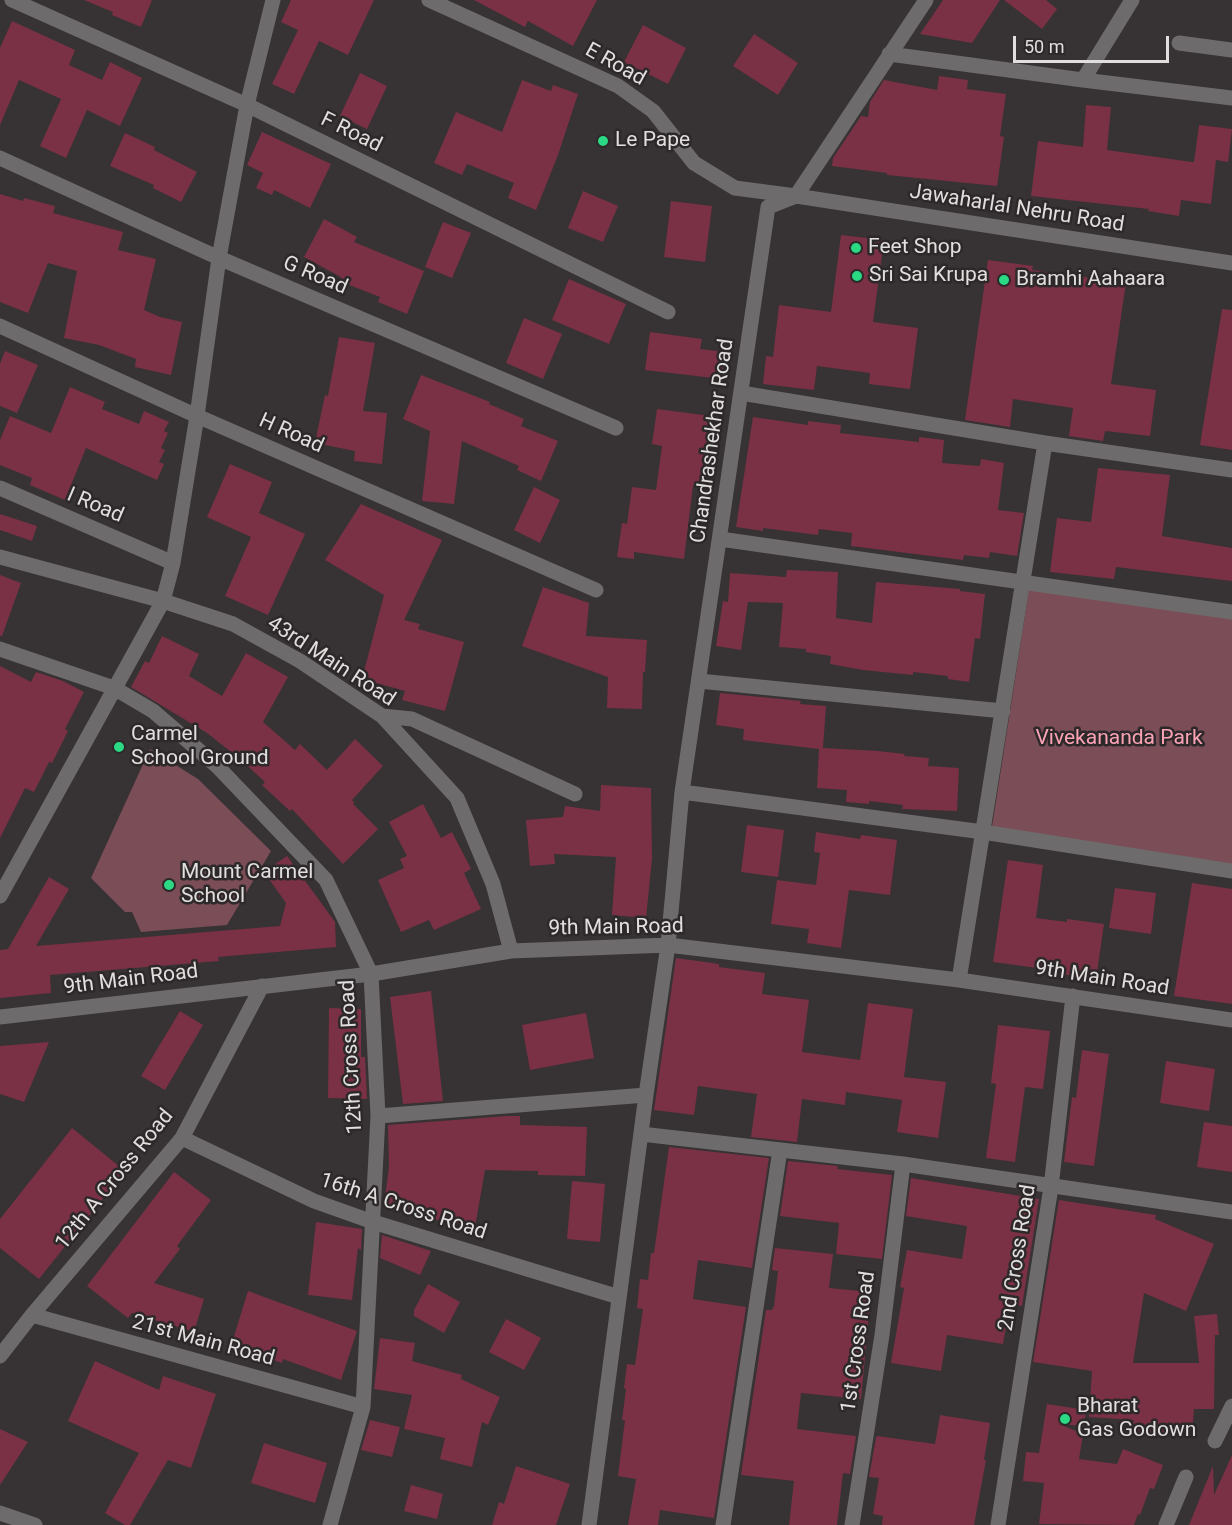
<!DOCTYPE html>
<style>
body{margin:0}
#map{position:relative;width:1232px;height:1525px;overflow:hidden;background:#373233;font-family:Roboto,sans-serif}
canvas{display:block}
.scale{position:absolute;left:1013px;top:36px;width:156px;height:27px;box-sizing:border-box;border:3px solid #e1dede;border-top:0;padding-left:8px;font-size:18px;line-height:21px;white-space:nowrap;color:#e1dede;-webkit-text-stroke:4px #2d2829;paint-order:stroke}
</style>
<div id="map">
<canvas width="1232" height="1525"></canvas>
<div class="scale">50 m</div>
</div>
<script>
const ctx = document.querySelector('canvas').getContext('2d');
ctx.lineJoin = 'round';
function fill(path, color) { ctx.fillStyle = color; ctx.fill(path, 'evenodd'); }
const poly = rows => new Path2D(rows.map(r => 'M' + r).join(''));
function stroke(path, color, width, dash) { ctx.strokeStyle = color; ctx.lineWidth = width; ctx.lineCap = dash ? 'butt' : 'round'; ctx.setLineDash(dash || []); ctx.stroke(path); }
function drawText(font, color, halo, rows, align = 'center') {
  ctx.font = font + ' Roboto,sans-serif'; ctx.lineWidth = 5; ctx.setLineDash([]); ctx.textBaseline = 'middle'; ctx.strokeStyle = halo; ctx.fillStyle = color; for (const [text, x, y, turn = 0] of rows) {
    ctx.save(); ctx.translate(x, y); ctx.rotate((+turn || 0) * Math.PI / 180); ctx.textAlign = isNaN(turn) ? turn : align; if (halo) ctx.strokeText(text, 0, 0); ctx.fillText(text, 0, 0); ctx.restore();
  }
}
const green = poly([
 [1030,583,1232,612,1232,871,991,833],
 [150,749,198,779,271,851,227,925,141,932,132,912,125,912,91,878]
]);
const building = poly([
 [84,0,152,0,141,27,112,15,113,12],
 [291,0,374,0,348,55,319,41,294,94,272,84,298,30,281,22],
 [474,0,597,0,573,46,528,21,525,27],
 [943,0,1000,0,972,43,920,34],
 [1004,0,1046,0,1057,9,1042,29],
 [12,21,75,50,69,65,102,80,110,62,142,78,120,126,87,110,66,158,40,146,61,99,19,80,0,125,0,48],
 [643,25,686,48,668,84,624,62],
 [754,34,798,63,778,95,733,66],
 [360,73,387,86,367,129,340,116],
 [939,76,968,80,967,89,1006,94,1000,136,1004,137,997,186,887,175,887,173,832,166,833,158,861,116,868,117,870,102,884,80,937,90],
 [522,80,551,91,553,85,578,94,558,155,536,210,508,198,514,183,467,164,462,175,434,163,456,112,502,132],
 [1086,105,1111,107,1107,150,1192,162,1194,162,1199,125,1232,129,1228,162,1216,160,1211,204,1181,200,1179,216,1148,211,1149,209,1031,196,1038,141,1083,147],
 [262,132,331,164,310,208,274,190,272,195,256,188,263,173,247,165],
 [125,133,155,147,154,150,197,172,181,202,153,188,154,185,110,166],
 [583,191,618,206,603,242,568,228],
 [0,194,23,201,24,198,55,206,53,213,123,232,118,250,156,259,144,310,160,317,182,322,171,375,135,367,136,359,99,345,64,338,77,271,48,263,28,313,0,302],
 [671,201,712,206,705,262,664,257],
 [324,219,357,237,354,242,424,271,407,314,378,302,380,297,339,281,341,277,304,257],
 [443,222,471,233,452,278,425,267],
 [841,235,884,240,873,322,918,328,910,389,869,384,870,373,817,366,814,390,763,384,766,356,773,357,779,305,831,312],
 [988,260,1033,266,1032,270,1126,283,1111,384,1156,390,1150,436,1105,431,1103,441,1069,436,1073,408,1013,399,1010,427,965,420],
 [569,279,626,304,609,344,552,320],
 [1222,309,1232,310,1232,450,1200,445],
 [524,318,562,334,543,379,506,363],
 [650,332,702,339,700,349,725,352,722,379,645,370],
 [339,337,375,343,363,411,387,413,382,464,354,461,355,451,315,443,325,395,328,396],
 [5,351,38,365,17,413,0,406,0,364],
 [421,375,490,402,489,404,524,419,521,426,558,441,541,481,517,470,519,466,462,441,454,504,422,501,430,431,403,419],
 [70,387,105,402,102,409,139,424,144,411,169,422,164,431,168,433,161,448,165,450,159,462,164,464,157,480,86,448,65,500,30,485,32,478,0,465,0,440,10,416,51,433],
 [657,409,711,416,704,487,693,486,684,559,634,552,634,559,617,557,622,523,627,524,632,487,656,490,662,446,652,444],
 [753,417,808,425,808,421,841,425,840,433,919,442,919,437,944,440,942,463,980,466,981,459,1004,463,998,510,1024,513,1017,556,990,552,989,558,964,555,963,560,851,546,852,533,819,529,818,535,763,528,763,531,736,527],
 [230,464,272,482,259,513,305,534,268,615,225,596,251,537,207,517],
 [1098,468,1170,475,1162,536,1232,548,1232,581,1116,567,1114,579,1050,572,1057,518,1091,522],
 [534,487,560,500,540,543,514,530],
 [361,504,442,540,404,620,420,624,418,629,464,642,445,711,402,700,405,691,362,679,384,595,325,560],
 [0,514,37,526,32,541,0,530],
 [787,570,838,572,836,618,872,623,876,582,960,589,960,591,985,594,980,639,975,638,969,682,948,679,948,676,913,672,913,675,863,670,830,664,831,656,806,652,806,649,779,647,783,603,748,602,741,650,716,646,723,601,728,602,730,573,786,577],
 [0,575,21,583,2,636,0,636],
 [543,587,589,603,586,636,647,640,645,672,643,672,642,709,607,708,608,677,522,646],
 [162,636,199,654,189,676,222,696,246,653,288,677,263,722,295,750,300,744,327,770,355,739,383,766,352,800,354,802,353,804,378,829,343,864,292,809,290,811,262,785,265,782,240,759,207,733,131,687,145,661,149,663],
 [0,666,31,682,36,672,63,681,84,692,65,729,68,731,52,763,49,762,34,792,25,788,0,838],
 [720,693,801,701,800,704,826,706,823,748,878,751,905,754,904,756,929,758,928,766,959,768,957,811,902,809,903,805,869,801,869,804,846,802,847,790,817,788,819,749,743,740,744,729,716,725],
 [601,785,651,788,652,859,646,918,612,915,616,857,554,854,555,864,530,866,526,820,563,817,565,806,600,811],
 [423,804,441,838,452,832,471,869,464,873,481,909,434,930,429,920,401,932,378,880,404,868,400,859,407,856,389,822],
 [747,825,784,830,778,877,741,872],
 [816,832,860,839,861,835,897,840,890,895,849,890,841,948,807,943,809,929,771,924,777,880,816,885,820,853,814,852],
 [287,856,335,922,336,947,218,957,219,961,50,975,51,993,0,998,0,950,8,949,49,877,69,889,36,946,280,926,286,903,264,872],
 [1008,860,1043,865,1036,918,1067,922,1067,919,1104,924,1096,979,1060,974,1060,971,993,962],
 [1192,883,1232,889,1232,1004,1174,996],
 [1115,888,1156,893,1151,934,1109,928],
 [676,958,719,964,719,967,765,973,762,994,809,1000,802,1052,860,1060,868,1003,913,1009,904,1077,946,1082,938,1138,897,1132,902,1100,846,1092,845,1105,802,1099,797,1142,751,1137,757,1094,698,1086,694,1115,654,1110],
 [431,991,443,1101,403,1104,390,997],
 [329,1008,361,1009,361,1057,365,1057,367,1099,328,1098],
 [180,1011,203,1025,165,1090,141,1076],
 [586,1013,594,1058,530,1070,522,1025],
 [998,1025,1050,1031,1043,1089,1025,1087,1015,1162,986,1158,996,1084,991,1083],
 [49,1042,24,1102,0,1094,0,1046],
 [1082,1050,1109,1054,1094,1166,1064,1162,1072,1097,1076,1098],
 [1166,1061,1215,1069,1209,1111,1160,1103],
 [507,1116,520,1116,520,1125,587,1127,585,1176,538,1175,538,1171,485,1170,475,1227,432,1219,434,1211,384,1206,389,1167,388,1125],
 [1204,1122,1232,1126,1232,1172,1197,1167],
 [72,1128,125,1171,39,1279,0,1248,0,1219],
 [669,1147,769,1158,752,1268,698,1260,693,1299,746,1307,714,1518,660,1510,658,1525,628,1525,636,1479,618,1476,625,1420,622,1420,626,1389,624,1388,627,1364,635,1365,643,1309,637,1308,640,1279,648,1280,651,1253,654,1253],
 [788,1161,838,1166,837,1169,892,1175,882,1259,836,1254,839,1223,780,1216],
 [174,1172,211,1200,177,1246,180,1249,154,1283,204,1299,194,1332,132,1313,128,1318,87,1286],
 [911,1178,1039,1199,1022,1306,1010,1304,1003,1344,947,1335,941,1371,891,1363,904,1288,900,1287,907,1250,962,1259,967,1226,906,1216],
 [572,1181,605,1184,600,1242,567,1239],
 [1059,1200,1156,1215,1155,1219,1214,1244,1186,1311,1144,1293,1133,1363,1199,1363,1194,1316,1217,1314,1219,1335,1215,1335,1214,1409,1194,1409,1192,1435,1130,1430,1134,1420,1089,1417,1092,1371,1033,1362],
 [316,1222,362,1229,361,1250,358,1248,352,1300,308,1295],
 [382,1235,431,1251,420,1275,380,1258],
 [775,1248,833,1254,829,1288,871,1292,861,1399,801,1393,797,1429,856,1436,850,1474,843,1473,837,1525,789,1525,794,1481,741,1475,766,1310,772,1310,774,1306,778,1271,772,1270],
 [428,1284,460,1302,444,1333,414,1316,414,1310],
 [248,1291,357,1331,341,1380,283,1359,282,1363,231,1346],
 [506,1319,541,1338,524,1370,489,1352],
 [380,1338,415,1343,412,1361,462,1375,461,1379,500,1397,488,1425,482,1422,472,1467,440,1459,445,1438,404,1429,412,1395,374,1389],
 [95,1361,159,1390,163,1376,216,1394,191,1468,168,1460,130,1525,125,1525,105,1513,139,1453,68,1421],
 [1047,1404,1086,1410,1084,1426,1059,1424,1083,1434,1079,1459,1117,1464,1123,1449,1163,1465,1154,1489,1150,1488,1140,1515,1138,1514,1134,1525,1039,1524,1044,1483,1023,1481,1026,1452,1039,1453],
 [940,1415,990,1423,984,1460,986,1460,974,1525,882,1525,883,1516,873,1514,879,1478,869,1477,876,1438,877,1436,935,1444],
 [370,1420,400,1427,392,1457,361,1450],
 [0,1429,28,1442,0,1485],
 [264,1443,327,1463,315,1503,251,1483],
 [1232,1455,1232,1525,1189,1525,1213,1466,1214,1495],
 [516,1466,570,1484,556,1525,492,1525,499,1502,504,1504],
 [411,1485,443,1494,437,1519,404,1511]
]);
const minor = poly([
 [12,0,247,105,668,312],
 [429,0,618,86,653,111,694,163,735,188,796,196,1232,263],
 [1179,43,1232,50],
 [889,54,1083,80,1232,98],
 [1083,80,1132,0],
 [0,158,219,258,616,428],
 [0,326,197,416,596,590],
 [741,393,1045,443,1232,470],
 [0,488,173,563],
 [720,539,1232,612],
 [0,557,163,601,233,624,300,661,382,716,457,798,493,884,511,951],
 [0,649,114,688,153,711,217,766,326,880,371,974,378,1116,363,1407,330,1525],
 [699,681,1003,711],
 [382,716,412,719,575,794],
 [682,792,983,832,1232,871],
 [0,896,163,601,173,563,197,416,219,258,247,105,273,0],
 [959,980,1045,443],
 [0,1017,371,974,511,951,668,945,959,980,1232,1020],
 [378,1116,646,1095],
 [641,1134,903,1164,1232,1212],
 [182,1138,314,1201,373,1222,619,1297],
 [32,1315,363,1407],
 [0,1356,32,1315,182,1138,262,986],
 [1215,1441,1232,1406],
 [0,1513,35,1525],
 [589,1525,646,1095,668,945,682,792,768,207,796,196,926,0],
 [723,1525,780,1150],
 [852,1525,882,1335,903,1164],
 [998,1525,1051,1187,1073,996],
 [1166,1525,1186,1477]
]);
const markers = [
 [603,141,6,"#2bd884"],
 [856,248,6,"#2bd884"],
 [857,276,6,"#2bd884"],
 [1004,280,6,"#2bd884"],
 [119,747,6,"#2bd884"],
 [169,885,6,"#2bd884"],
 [1065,1419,6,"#2bd884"]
];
const streetNames = [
 ["E Road",615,65,29],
 ["F Road",351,133,26],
 ["Jawaharlal Nehru Road",1017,209,9],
 ["G Road",315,276,23],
 ["H Road",291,434,24],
 ["Chandrashekhar Road",713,441,-82],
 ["I Road",95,506,23],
 ["43rd Main Road",331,662,33],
 ["9th Main Road",616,928,-1],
 ["9th Main Road",1102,979,9],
 ["9th Main Road",131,980,-7],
 ["12th Cross Road",352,1057,-93],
 ["12th A Cross Road",115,1180,-51],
 ["16th A Cross Road",403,1207,18],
 ["2nd Cross Road",1018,1258,-81],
 ["21st Main Road",203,1341,15],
 ["1st Cross Road",859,1342,-82]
];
const poiNames = [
 ["Le Pape",615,141],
 ["Feet Shop",868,248],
 ["Sri Sai Krupa",869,276],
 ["Bramhi Aahaara",1016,280],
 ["Carmel",131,735],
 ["School Ground",131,759],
 ["Mount Carmel",181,873],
 ["School",181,897],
 ["Bharat",1077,1407],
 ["Gas Godown",1077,1431]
];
const parkNames = [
 ["Vivekananda Park",1119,739]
];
fill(green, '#7a4d57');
fill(building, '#7a3145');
stroke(minor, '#6e6b6c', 15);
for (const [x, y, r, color] of markers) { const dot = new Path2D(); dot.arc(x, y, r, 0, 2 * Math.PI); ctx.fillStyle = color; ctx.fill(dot); stroke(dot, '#2d2829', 2); }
drawText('21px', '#e1dede', '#2d2829', streetNames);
drawText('21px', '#e1dede', '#2d2829', poiNames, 'left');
drawText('21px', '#fba3b5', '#2d2829', parkNames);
</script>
